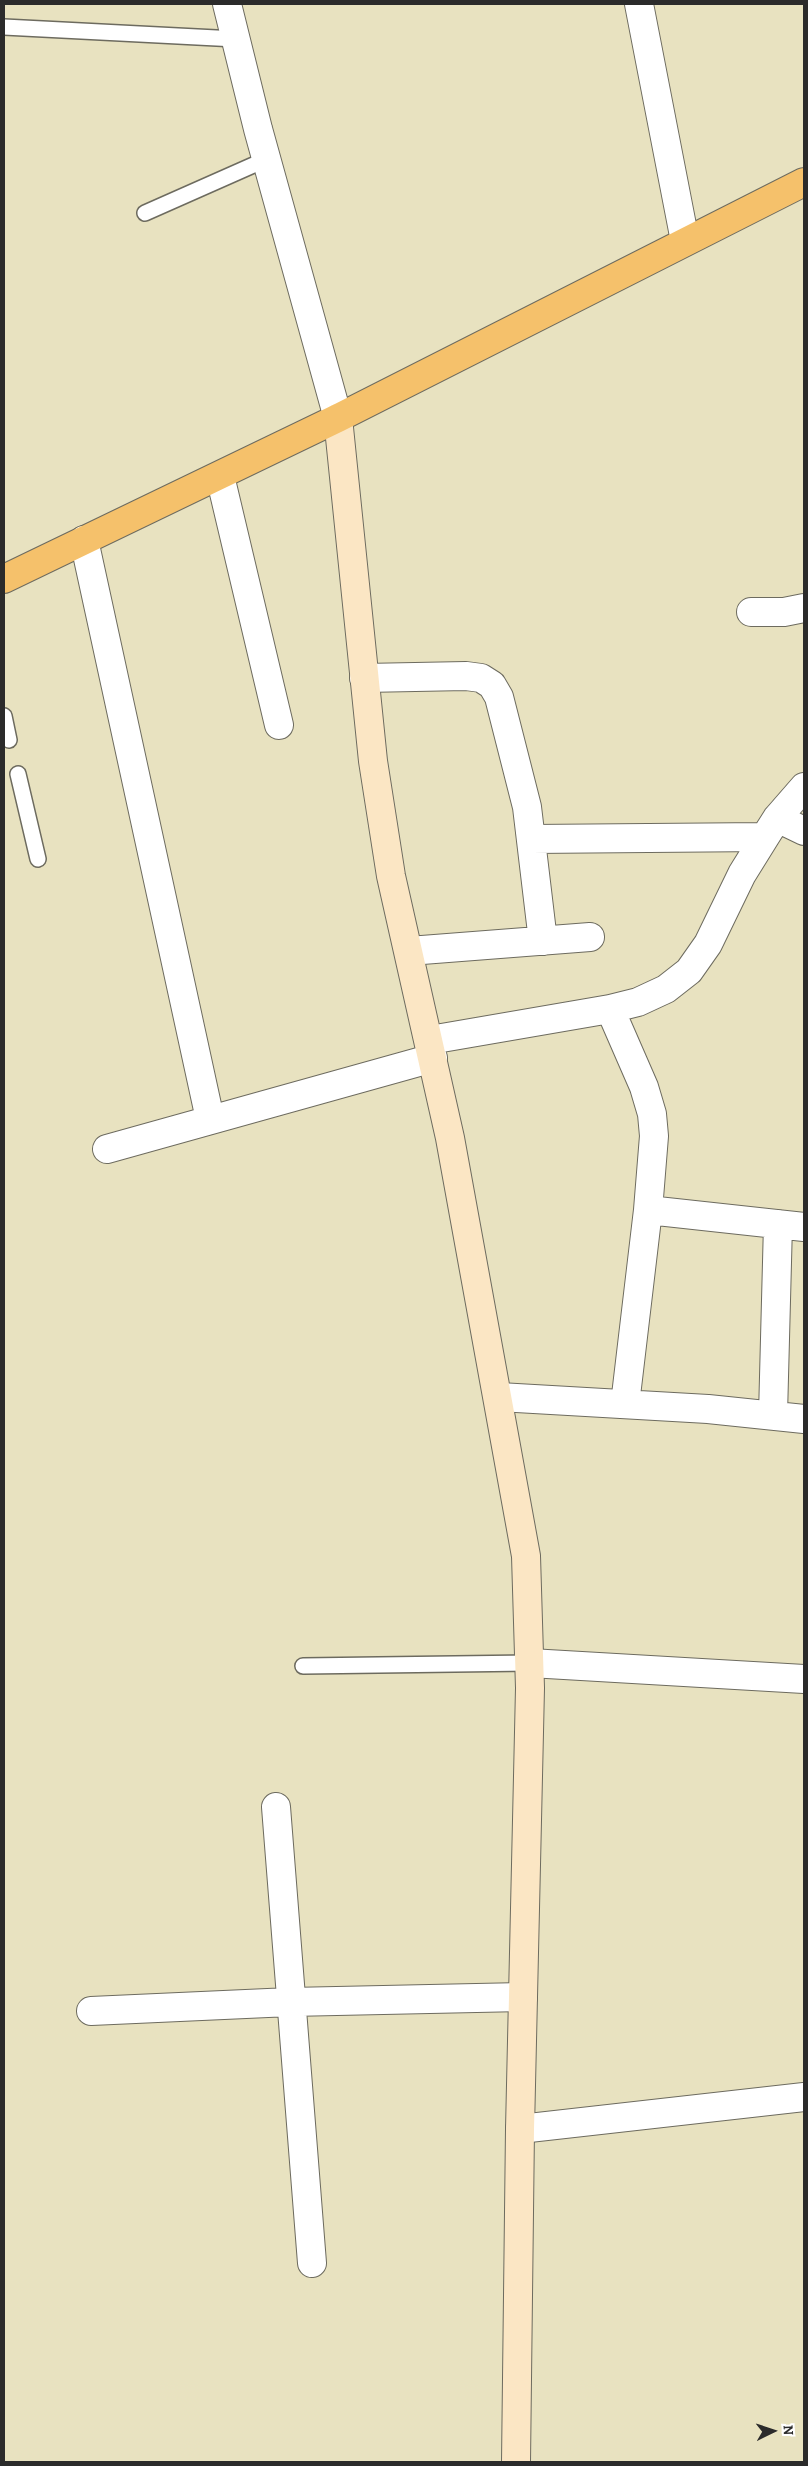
<!DOCTYPE html>
<style>
body{margin:0}
#map{position:relative;width:808px;height:2466px;overflow:hidden;background:#e8e2c0;font-family:Alegreya,serif}
canvas{display:block}
.frame{position:absolute;inset:0;border:5px solid #2b2b2b;pointer-events:none}
.north{position:absolute;left:748px;top:2406px;width:50px;height:50px;-webkit-text-stroke:4px #fff;paint-order:stroke;rotate:86deg;font-size:14px;font-weight:700;line-height:20px;text-align:center;color:#2b2b2b}
.north::after{content:'';display:block;margin:auto;width:18px;height:22px;background:#2b2b2b;clip-path:polygon(50% 0,100% 100%,50% 72%,0 100%)}
</style>
<div id="map">
<canvas width="808" height="2466"></canvas>
<div class="frame"></div>
<div class="north">N</div>
</div>
<script>
const ctx = document.querySelector('canvas').getContext('2d');
ctx.lineJoin = 'round';
const poly = rows => new Path2D(rows.map(r => 'M' + r).join(''));
function stroke(path, color, width, dash) { ctx.strokeStyle = color; ctx.lineWidth = width; ctx.lineCap = dash ? 'butt' : 'round'; ctx.setLineDash(dash || []); ctx.stroke(path); }
const lane = poly([
 [4,27,236,39],
 [145,213,267,159],
 [4,716,9,740],
 [18,774,38,859],
 [303,1666,530,1663]
]);
const street = poly([
 [227,4,258,129,338,418],
 [639,4,685,241],
 [220,476,279,725],
 [84,540,210,1119],
 [751,612,784,612,804,608],
 [364,678,466,676,481,678,492,685,499,697,527,807,543,941],
 [777,818,804,831],
 [532,839,765,837],
 [409,951,590,937],
 [610,1009,644,1087,652,1114,654,1136,648,1210,625,1404],
 [430,1040,610,1009,638,1002,666,989,689,971,708,944,742,874,765,837,777,818,804,787],
 [107,1149,433,1058],
 [648,1210,804,1227],
 [499,1397,708,1409,804,1419],
 [773,1415,778,1224],
 [530,1663,804,1679],
 [276,1807,312,2263],
 [91,2011,290,2002,523,1997],
 [520,2129,804,2097]
]);
const secondary = poly([
 [338,418,373,761,391,876,450,1138,526,1556,530,1688,520,2129,516,2462]
]);
const primary = poly([
 [4,579,338,418,804,182]
]);
stroke(lane, '#6d6b5f', 18);
stroke(street, '#6d6b5f', 30);
stroke(secondary, '#6d6b5f', 30);
stroke(primary, '#6d6b5f', 30);
stroke(lane, '#fff', 15);
stroke(street, '#fff', 28);
stroke(secondary, '#fbe6c4', 28);
stroke(primary, '#f5c16b', 28);
</script>
